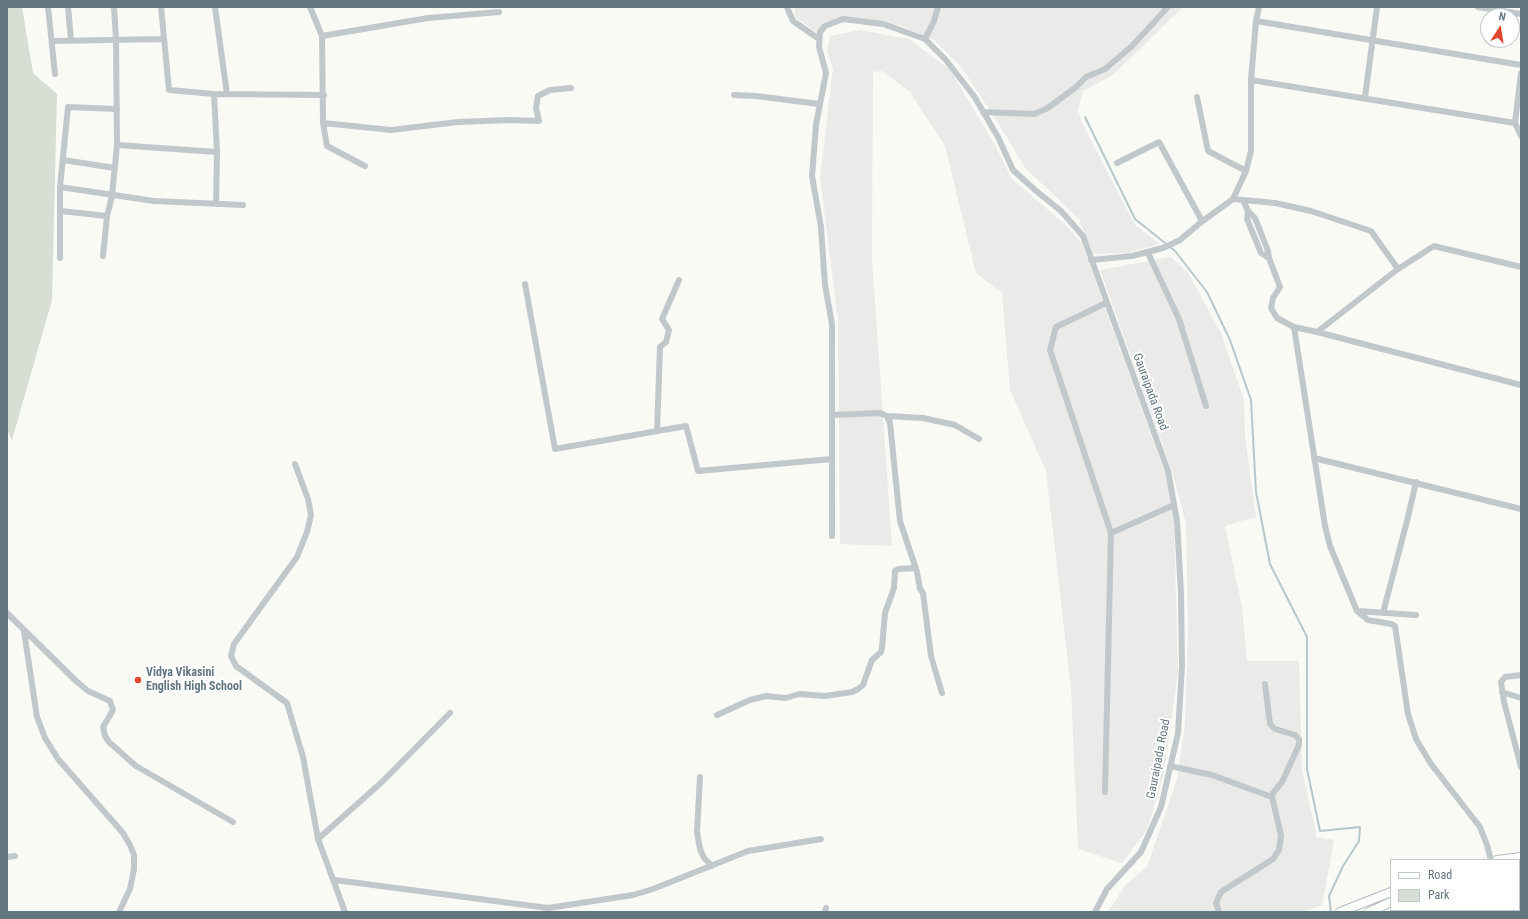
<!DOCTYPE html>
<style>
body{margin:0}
#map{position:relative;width:1528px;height:919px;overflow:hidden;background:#f9f9f6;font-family:"Roboto Condensed",sans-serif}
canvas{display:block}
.frame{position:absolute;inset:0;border:8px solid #647781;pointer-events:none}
.legend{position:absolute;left:1390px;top:859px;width:130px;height:52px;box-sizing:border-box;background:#fff;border:1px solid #c1c9cd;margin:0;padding:5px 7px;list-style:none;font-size:12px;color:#647781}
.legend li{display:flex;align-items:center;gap:8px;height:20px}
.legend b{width:20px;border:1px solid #c1c9cd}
.north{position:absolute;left:1480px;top:8px;width:40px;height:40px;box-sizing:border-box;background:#fff;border:1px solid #c1c9cd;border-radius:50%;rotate:12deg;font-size:11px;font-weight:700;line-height:16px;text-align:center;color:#647781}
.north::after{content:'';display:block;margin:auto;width:14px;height:18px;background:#e2452d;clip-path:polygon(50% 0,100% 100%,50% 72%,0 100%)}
</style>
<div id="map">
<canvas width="1528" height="919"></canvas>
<div class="frame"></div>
<ul class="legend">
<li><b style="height:5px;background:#fff"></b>Road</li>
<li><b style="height:11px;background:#d9ded5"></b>Park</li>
</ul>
<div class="north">N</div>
</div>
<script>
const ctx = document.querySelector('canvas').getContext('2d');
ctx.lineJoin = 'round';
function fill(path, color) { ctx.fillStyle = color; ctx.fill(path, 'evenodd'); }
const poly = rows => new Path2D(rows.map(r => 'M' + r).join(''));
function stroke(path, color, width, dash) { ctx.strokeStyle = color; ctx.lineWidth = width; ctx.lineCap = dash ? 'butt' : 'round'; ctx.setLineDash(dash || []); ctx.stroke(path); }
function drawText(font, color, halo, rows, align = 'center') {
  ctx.font = font + ' "Roboto Condensed",sans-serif'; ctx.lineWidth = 4; ctx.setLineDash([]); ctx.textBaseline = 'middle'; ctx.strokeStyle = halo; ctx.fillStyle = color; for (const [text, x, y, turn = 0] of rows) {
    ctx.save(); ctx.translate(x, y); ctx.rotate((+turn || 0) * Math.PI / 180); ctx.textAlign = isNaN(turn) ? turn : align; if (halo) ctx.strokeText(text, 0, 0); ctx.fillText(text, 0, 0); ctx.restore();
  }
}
const built = poly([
 [794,7,1183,7,1113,75,1083,91,1078,110,1082,123,1135,225,1160,244,1127,253,1093,254,1079,219,1025,168,999,124,961,67,934,40,902,26,849,18,822,26,816,32,796,18],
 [861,30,909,39,950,70,995,145,1012,179,1068,227,1082,244,1167,479,1174,521,1178,672,1164,773,1147,830,1122,863,1078,849,1071,689,1046,471,1010,390,1002,293,976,273,945,146,910,92,882,71,873,72,872,259,892,546,840,544,838,320,820,178,833,69,827,50,830,36],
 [1171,257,1189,274,1221,333,1244,400,1245,436,1256,517,1225,526,1242,607,1247,661,1299,661,1302,771,1317,837,1334,840,1322,905,1305,912,1108,912,1126,884,1147,867,1177,779,1185,724,1188,632,1186,523,1172,471,1100,270]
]);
const green = poly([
 [7,7,22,7,33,73,57,94,52,300,12,440,7,430]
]);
const stream = poly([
 [1085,117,1135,219,1175,251,1207,292,1230,340,1251,400,1256,492,1270,564,1307,637,1307,769,1320,831,1360,827,1359,841,1343,866,1329,896,1331,912]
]);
const minor = poly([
 [48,7,55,74],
 [68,7,71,40],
 [161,7,169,90,214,94,324,95],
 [215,7,227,94],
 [310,7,322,36,428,18,499,12],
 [787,7,793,21,819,39],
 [1478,7,1521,14],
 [1256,21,1259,7],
 [322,36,323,123,391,130,458,122,509,120,539,121,536,108,538,96,550,90,571,88],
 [925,39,934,21,938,7],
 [53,41,164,39],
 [1521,73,1515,123,1521,136],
 [1251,80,1515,123],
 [214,94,217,152,216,204],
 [734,95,756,96,819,104],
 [1197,97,1208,151,1246,171],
 [1365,97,1377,7],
 [983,112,1034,114,1046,109,1075,88,1086,77,1105,69,1132,46,1167,8,1165,7],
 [323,123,327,146,365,166],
 [117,145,217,152],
 [63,160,115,168],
 [1117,163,1159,142,1202,221],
 [60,187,154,201,243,205],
 [1233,199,1246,171,1251,151,1251,80,1256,21,1521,65],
 [1243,200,1248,211,1247,219,1261,253,1269,258,1280,287,1273,298,1271,308,1277,318,1294,327,1325,526,1330,546,1357,611,1368,620,1391,624,1395,626,1408,714,1416,739,1431,764,1480,827,1487,845,1491,860],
 [61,211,107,216],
 [1248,211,1255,218,1268,251,1269,258],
 [1148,253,1179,319,1206,406],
 [103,256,107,216,112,196,117,145,116,39,114,7],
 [60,258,60,187,68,107,117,109],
 [1091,260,1132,256,1163,248,1180,240,1200,223,1233,199,1275,203,1311,211,1371,231,1398,269,1434,246,1521,267],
 [1398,269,1317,332,1521,385],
 [525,284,555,449,686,426,698,471,832,459],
 [1294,327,1317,332],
 [832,415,880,413,887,416,890,423,900,521,917,572,920,589,923,593,931,656,942,693],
 [887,416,923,418,955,425,979,439],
 [657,431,660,347,666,342,669,330,662,319,679,280],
 [1314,458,1521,509],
 [295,464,308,499,311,515,307,532,297,557,234,644,231,656,236,666,287,703,303,757,318,839,345,912],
 [1111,533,1174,505],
 [832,536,832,324,825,285,821,227,812,176,816,125,826,73,819,47,820,32,825,26,843,19,883,24,925,39,945,59,974,96,998,137,1013,170,1035,190,1061,211,1083,236,1168,471,1177,521,1181,593,1182,666,1178,733,1161,807,1141,852,1107,889,1095,912],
 [1357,611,1416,615],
 [7,613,75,680,88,691,110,701,113,710,103,727,105,736,109,742,136,766,233,822],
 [1383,613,1408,517,1416,482],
 [24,631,37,717,45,738,58,759,123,833,130,845,134,855,134,869,130,889,119,912],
 [1521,675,1505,677,1501,682,1504,702,1521,767],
 [1502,692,1521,698],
 [717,715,750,700,766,696,786,698,799,694,825,696,852,692,858,689,863,685,872,660,881,652,882,648,885,613,894,588,895,571,899,569,915,568],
 [1170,766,1212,775,1272,797],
 [700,777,697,832,700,849,704,858,712,866],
 [1105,792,1111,533,1050,350,1056,327,1106,303],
 [318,839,383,781,450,713],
 [7,857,15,856],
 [335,880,548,908,633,895,653,889,748,851,821,839],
 [825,912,826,908],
 [1219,912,1216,903,1221,892,1273,859,1279,850,1281,835,1272,797,1273,793,1282,782,1299,745,1299,739,1295,735,1275,729,1270,724,1265,684],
 [1478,912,1478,910]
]);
const major = poly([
 [1497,860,1521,857],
 [1519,869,1521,869],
 [1340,912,1391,892],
 [1369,912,1391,902]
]);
const markers = [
 [138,680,4,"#e2452d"]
];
const streetNames = [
 ["Gauraipada Road",1150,392,70],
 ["Gauraipada Road",1159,759,-79]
];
const poiNames = [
 ["Vidya Vikasini",146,673],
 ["English High School",146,687]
];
fill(built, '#eaeae9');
fill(green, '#d9ded5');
stroke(stream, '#b9c7ca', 2);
stroke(major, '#b4babd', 10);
stroke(minor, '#c2c7ca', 6);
stroke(major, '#fff', 8);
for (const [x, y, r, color] of markers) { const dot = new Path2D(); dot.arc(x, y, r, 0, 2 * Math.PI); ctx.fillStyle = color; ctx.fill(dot); stroke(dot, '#fff', 1.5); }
drawText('12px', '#647781', '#fff', streetNames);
drawText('bold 12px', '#647781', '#fff', poiNames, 'left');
</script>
